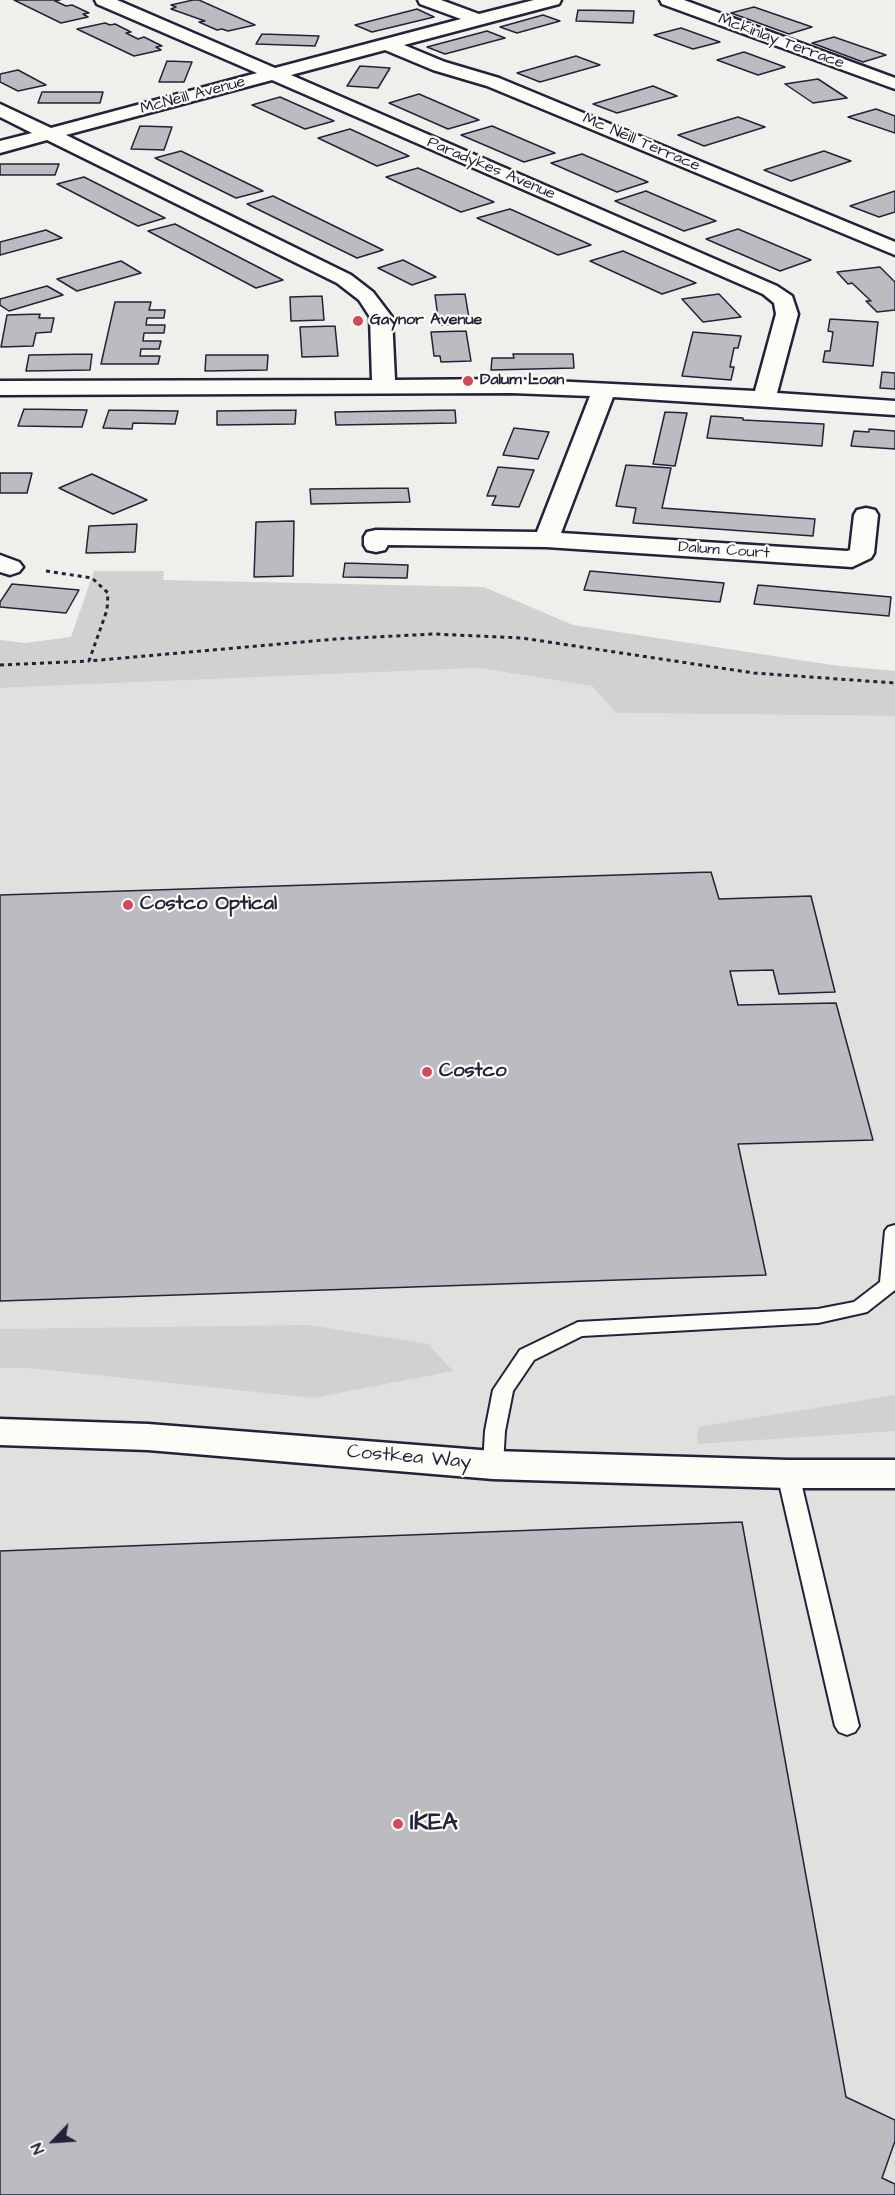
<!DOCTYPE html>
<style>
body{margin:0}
#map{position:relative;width:895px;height:2195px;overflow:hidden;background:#f0efec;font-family:"Architects Daughter",sans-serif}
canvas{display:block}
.north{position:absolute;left:24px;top:2111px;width:60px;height:60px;-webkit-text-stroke:4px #fdfcf7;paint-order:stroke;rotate:245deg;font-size:16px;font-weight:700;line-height:24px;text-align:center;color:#22223b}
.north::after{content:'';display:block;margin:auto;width:21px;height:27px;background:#22223b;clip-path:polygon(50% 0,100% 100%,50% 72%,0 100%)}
</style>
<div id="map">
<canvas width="895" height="2195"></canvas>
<div class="north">N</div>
</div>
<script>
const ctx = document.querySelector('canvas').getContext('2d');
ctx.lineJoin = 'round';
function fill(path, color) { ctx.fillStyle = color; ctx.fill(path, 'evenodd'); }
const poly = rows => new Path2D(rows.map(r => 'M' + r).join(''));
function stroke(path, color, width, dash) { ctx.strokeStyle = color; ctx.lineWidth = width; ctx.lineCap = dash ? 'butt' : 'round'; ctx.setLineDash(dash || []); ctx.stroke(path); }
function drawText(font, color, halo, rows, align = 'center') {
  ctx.font = font + ' "Architects Daughter",sans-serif'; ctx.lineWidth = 4.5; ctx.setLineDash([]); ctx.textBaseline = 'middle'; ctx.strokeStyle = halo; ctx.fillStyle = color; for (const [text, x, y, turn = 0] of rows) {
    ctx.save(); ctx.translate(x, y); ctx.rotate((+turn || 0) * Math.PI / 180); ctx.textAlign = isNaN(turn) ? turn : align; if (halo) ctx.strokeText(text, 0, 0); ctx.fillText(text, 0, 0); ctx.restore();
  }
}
const built = poly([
 [478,668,592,686,616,713,895,716,895,2195,0,2195,0,688]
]);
const green = poly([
 [94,571,164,571,163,580,484,587,573,625,832,665,895,671,895,716,616,713,592,686,478,668,0,688,0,640,25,643,71,637],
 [308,1325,428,1344,453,1371,313,1398,29,1368,0,1368,0,1329],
 [895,1395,895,1431,697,1444,698,1427]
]);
const building = poly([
 [14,0,60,0,55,1,66,6,72,5,89,13,83,14,88,17,61,23,14,0],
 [193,0,199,0,255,25,228,31,222,29,217,30,199,22,205,21,171,9,176,7,171,5,193,0],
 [754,7,812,27,789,34,731,13,754,7],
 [417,9,434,17,372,32,355,25,417,9],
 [578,10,634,11,633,23,576,21,578,10],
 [543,15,560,21,517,33,500,27,543,15],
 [105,23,110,25,115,24,131,32,126,33,138,39,144,37,162,46,156,47,161,50,134,56,77,29,105,23],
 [681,28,720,42,693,49,654,35,681,28],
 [487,31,505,38,445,54,427,47,487,31],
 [262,34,319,36,315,46,256,44,262,34],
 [834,37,886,55,863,62,812,43,834,37],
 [744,52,785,67,758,75,717,60,744,52],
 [576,56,600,65,540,82,517,73,576,56],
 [167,61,192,62,184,82,159,82,167,61],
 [360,66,390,68,378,88,347,86,360,66],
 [18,70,46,85,18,91,0,82,0,74,18,70],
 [818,79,847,98,813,103,785,84,818,79],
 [653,86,677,96,617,113,593,104,653,86],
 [42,92,103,92,100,103,38,103,42,92],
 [419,94,479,120,448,129,389,103,419,94],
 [280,97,334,121,305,129,252,105,280,97],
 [876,109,895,116,895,133,848,117,876,109],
 [738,117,765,127,704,146,678,135,738,117],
 [140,126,172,127,164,150,131,149,140,126],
 [492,126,555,153,524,162,461,135,492,126],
 [350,129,409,156,377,166,318,138,350,129],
 [181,151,263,191,236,198,155,158,181,151],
 [824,151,851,161,791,181,764,170,824,151],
 [582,154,648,182,617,192,551,163,582,154],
 [0,164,59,164,55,175,0,175,0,164],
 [418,168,494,202,461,212,386,177,418,168],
 [84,177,165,218,138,226,57,184,84,177],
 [646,191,716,221,684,231,615,201,646,191],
 [895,191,895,212,879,217,850,206,895,191],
 [273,196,383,250,357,258,247,204,273,196],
 [510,209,591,245,558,255,477,218,510,209],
 [175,224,283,280,256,288,148,231,175,224],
 [738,229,811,260,780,271,706,239,738,229],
 [46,230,62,238,0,255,0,242,46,230],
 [623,251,696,283,662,294,590,261,623,251],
 [403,260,436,277,412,285,378,268,403,260],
 [121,261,141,273,77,291,57,279,121,261],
 [880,267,895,282,895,310,877,312,866,301,871,301,852,283,848,284,837,272,880,267],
 [47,286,63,295,9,311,0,305,0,299,47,286],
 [465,294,470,324,439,325,435,295,465,294],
 [719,294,741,317,703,322,682,299,719,294],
 [322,296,324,320,291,321,290,297,322,296],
 [115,302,151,302,149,310,165,310,164,318,147,318,146,325,165,325,164,333,144,333,143,341,161,341,159,349,141,349,140,356,160,356,158,364,101,364,115,302],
 [40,314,39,318,54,318,51,332,36,333,33,346,1,347,7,315,40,314],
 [830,319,878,322,873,366,823,362,825,351,830,351,833,332,828,331,830,319],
 [335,326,338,356,302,357,300,327,335,326],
 [466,331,471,361,441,362,440,356,434,356,431,332,466,331],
 [693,332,741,336,738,348,734,348,730,367,734,367,731,380,682,376,693,332],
 [92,354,90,370,26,371,29,355,92,354],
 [513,354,573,354,574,368,491,370,492,358,514,358,513,354],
 [206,355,268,355,267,370,205,371,206,355],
 [882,372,895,373,895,389,880,388,882,372],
 [24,409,87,410,82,427,18,426,24,409],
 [109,410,178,411,175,424,133,423,132,429,103,428,109,410],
 [296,410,295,424,217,425,217,411,296,410],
 [455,410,456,423,336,425,335,412,455,410],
 [665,412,687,413,675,466,653,464,665,412],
 [711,416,743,418,743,420,824,424,822,446,707,438,711,416],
 [514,428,549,432,538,459,503,455,514,428],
 [869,429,895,431,895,449,851,446,854,431,869,432,869,429],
 [626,465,671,468,662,508,815,519,813,536,633,523,636,508,616,506,626,465],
 [498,467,534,470,519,507,492,505,496,496,487,496,498,467],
 [0,473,32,473,27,493,0,493,0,473],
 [92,474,147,500,113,514,59,488,92,474],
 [408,488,410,502,311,504,310,489,408,488],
 [294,521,293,576,254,577,256,522,294,521],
 [137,524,135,552,86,553,89,526,137,524],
 [345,563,408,565,407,578,343,577,345,563],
 [590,571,724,583,720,602,584,590,590,571],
 [12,584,79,590,66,613,0,607,0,602,12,584],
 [758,585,891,597,889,616,754,604,758,585],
 [711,872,719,899,811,896,835,992,779,994,773,970,730,971,738,1005,836,1003,873,1140,738,1144,766,1275,0,1301,0,895,711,872],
 [742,1522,846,2097,895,2120,895,2141,882,2178,895,2184,895,2195,0,2195,0,1551,742,1522]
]);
const path = poly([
 [46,571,92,578,108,593,107,610,89,661,336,639,434,634,522,638,754,673,895,683],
 [0,665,89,661]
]);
const lane = poly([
 [895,1225,895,1290,867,1312,818,1323,582,1336,534,1360,513,1391,505,1431,503,1465,500,1470,493,1473,486,1470,483,1465,485,1431,493,1390,520,1350,578,1322,818,1309,854,1302,880,1282,885,1231,888,1227,895,1225],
 [788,1466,795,1469,799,1474,859,1726,855,1732,847,1735,839,1732,835,1726,777,1474,781,1469,788,1466]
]);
const street = poly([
 [95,0,117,0,275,68,461,19,420,4,418,0,441,0,479,14,534,0,561,0,559,4,404,45,445,62,499,78,895,242,895,255,487,86,433,70,385,50,291,75,777,286,792,296,798,314,777,393,895,401,895,415,613,397,561,533,847,551,850,550,854,515,857,510,866,508,875,510,878,515,874,553,871,558,852,567,546,547,388,545,385,550,376,552,367,550,364,545,364,537,367,532,376,530,537,532,590,396,511,393,0,395,0,381,372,380,370,317,359,300,337,283,47,140,0,153,0,141,32,133,0,117,0,104,51,128,257,73,97,4,95,0],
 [272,80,763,294,774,303,776,314,755,391,511,379,395,380,392,317,373,292,351,275,66,135,272,80],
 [660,0,684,0,895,78,895,89,662,4,660,0],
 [0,555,19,562,23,567,19,572,10,575,0,572,0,555],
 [0,1419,148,1424,493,1451,788,1460,895,1460,895,1488,788,1488,493,1479,148,1450,0,1445,0,1419]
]);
const markers = [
 [358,321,6,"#d1495b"],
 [468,381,6,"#d1495b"],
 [128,905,6,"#d1495b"],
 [427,1072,6,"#d1495b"],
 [398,1824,6,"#d1495b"]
];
const farStreetnames = [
 ["Mckinlay Terrace",781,42,20],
 ["McNeill Avenue",193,96,-15],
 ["Mc Neill Terrace",641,143,23],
 ["Paradykes Avenue",491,169,23],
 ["Dalum Court",724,551,4]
];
const farPoinames = [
 ["Gaynor Avenue",370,321],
 ["Dalum Loan",480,381]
];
const poiNames = [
 ["Costco Optical",140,905],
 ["Costco",439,1072]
];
const streetNames = [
 ["Costkea Way",409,1458,5]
];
const nearPoinames = [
 ["IKEA",410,1824]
];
fill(built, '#e0e0df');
fill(green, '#d2d1d1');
fill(building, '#bcbcc0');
stroke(building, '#22223b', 1.5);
stroke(lane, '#22223b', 4);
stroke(street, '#22223b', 5);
stroke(path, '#22223b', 3, [4, 4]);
fill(lane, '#fdfcf7');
fill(street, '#fdfcf7');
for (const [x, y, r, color] of markers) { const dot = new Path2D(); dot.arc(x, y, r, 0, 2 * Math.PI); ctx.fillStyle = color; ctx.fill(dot); stroke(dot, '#fdfcf7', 2); }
drawText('16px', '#22223b', '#fdfcf7', farStreetnames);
drawText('bold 16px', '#22223b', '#fdfcf7', farPoinames, 'left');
drawText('bold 20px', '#22223b', '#fdfcf7', poiNames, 'left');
drawText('20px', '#22223b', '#fdfcf7', streetNames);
drawText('bold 24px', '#22223b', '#fdfcf7', nearPoinames, 'left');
</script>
